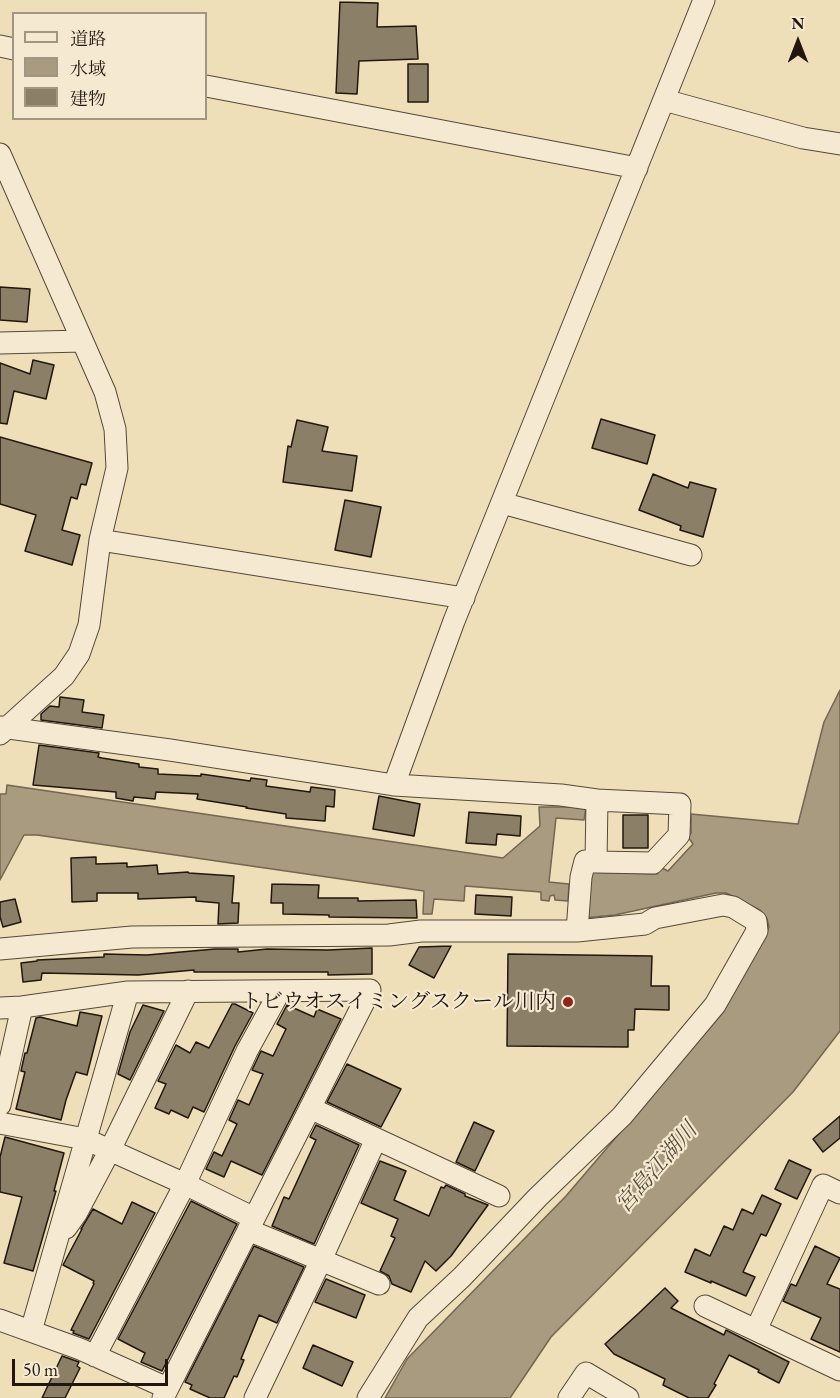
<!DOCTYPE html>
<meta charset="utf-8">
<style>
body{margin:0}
#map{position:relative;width:840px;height:1398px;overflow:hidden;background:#efdfb8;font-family:"EB Garamond","Noto Serif JP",serif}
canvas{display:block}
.legend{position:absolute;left:12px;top:12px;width:195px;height:108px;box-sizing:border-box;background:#f5ead1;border:2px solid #a09683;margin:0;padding:8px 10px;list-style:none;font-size:18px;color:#21170f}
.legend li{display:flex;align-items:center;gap:12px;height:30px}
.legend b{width:30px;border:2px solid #a09683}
.north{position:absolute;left:768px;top:12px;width:60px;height:60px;-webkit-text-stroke:4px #f5ead1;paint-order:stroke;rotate:0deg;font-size:16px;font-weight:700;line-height:24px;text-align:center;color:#21170f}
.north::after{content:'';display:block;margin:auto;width:21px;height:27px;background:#21170f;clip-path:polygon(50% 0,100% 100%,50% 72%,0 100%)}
.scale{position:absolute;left:12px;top:1359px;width:156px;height:27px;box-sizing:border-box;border:3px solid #21170f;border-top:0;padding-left:8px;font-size:18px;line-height:21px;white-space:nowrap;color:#21170f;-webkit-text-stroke:4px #f5ead1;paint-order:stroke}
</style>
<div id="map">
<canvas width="840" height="1398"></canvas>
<ul class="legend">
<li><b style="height:8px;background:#f5ead1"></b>道路</li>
<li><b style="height:16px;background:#a99b7f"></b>水域</li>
<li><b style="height:16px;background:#8c7f67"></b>建物</li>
</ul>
<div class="north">N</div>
<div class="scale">50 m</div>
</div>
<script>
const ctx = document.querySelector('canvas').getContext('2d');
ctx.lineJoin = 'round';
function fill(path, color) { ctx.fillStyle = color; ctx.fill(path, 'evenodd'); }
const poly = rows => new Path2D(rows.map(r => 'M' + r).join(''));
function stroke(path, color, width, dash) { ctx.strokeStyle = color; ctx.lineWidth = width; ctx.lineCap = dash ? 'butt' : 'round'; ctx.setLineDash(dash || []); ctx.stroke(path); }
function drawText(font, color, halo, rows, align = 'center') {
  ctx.font = font + ' "EB Garamond","Noto Serif JP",serif'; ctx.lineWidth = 4.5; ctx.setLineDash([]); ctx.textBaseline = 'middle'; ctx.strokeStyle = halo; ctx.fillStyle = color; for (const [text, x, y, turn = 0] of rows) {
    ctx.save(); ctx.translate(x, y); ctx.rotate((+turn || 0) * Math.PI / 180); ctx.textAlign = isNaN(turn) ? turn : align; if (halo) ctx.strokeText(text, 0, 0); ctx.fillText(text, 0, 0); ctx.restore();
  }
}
const water = poly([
 [840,690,840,1031,793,1092,551,1337,510,1398,385,1398,407,1359,566,1196,723,1012,765,937,769,927,767,919,760,910,726,893,716,893,615,915,584,918,588,878,593,872,657,874,662,868,668,871,693,844,688,837,691,833,691,814,798,824,824,722,840,690],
 [7,785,503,858,540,826,539,807,586,807,584,820,556,818,549,882,569,884,568,901,555,900,554,895,550,896,549,901,541,900,541,892,465,886,464,901,434,899,432,914,423,914,424,891,37,835,24,835,0,880,0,794,6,794,7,785]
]);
const building = poly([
 [340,2,378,3,377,27,416,26,418,59,359,61,357,94,336,93,340,2],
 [408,64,428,64,428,102,408,102,408,64],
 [0,287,30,289,27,322,0,320,0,287],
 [33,360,54,365,46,399,14,391,7,424,0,423,0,363,30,374,33,360],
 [601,419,655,435,647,464,592,448,601,419],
 [297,420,328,427,322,451,357,456,352,491,283,482,288,446,291,447,297,420],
 [0,437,92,463,86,485,81,484,77,499,71,497,62,530,80,535,72,565,25,551,36,515,0,504,0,437],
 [653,474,688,488,690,482,716,489,703,537,680,530,681,526,639,510,653,474],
 [345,500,381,507,371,557,335,550,345,500],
 [60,697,84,700,82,712,104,715,102,728,41,720,41,714,50,706,59,707,60,697],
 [39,745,99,753,98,757,102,758,139,764,139,767,158,769,158,774,201,776,201,774,250,781,251,778,267,780,266,786,310,792,311,787,335,790,334,807,326,806,325,821,286,818,286,814,246,808,247,807,197,799,198,794,156,792,155,799,134,797,133,801,116,798,116,792,33,785,39,745],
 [379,796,420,804,414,836,373,829,379,796],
 [469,812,521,816,520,836,497,834,496,845,466,843,469,812],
 [623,815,648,815,648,848,623,848,623,815],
 [96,857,96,864,127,863,127,867,157,865,158,874,188,872,189,873,234,876,232,903,239,903,238,923,218,924,219,903,196,901,196,897,138,899,138,893,97,893,97,901,72,902,71,858,96,857],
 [272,884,319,885,318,898,358,898,358,901,416,900,417,918,329,917,329,915,283,914,283,903,271,903,272,884],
 [476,895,512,897,511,916,475,914,476,895],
 [15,899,21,922,3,927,0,917,0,902,15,899],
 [451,946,434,978,409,965,419,947,451,946],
 [372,948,372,974,328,975,328,972,194,972,194,970,138,975,42,973,41,980,23,982,21,963,37,961,37,960,104,957,104,954,147,955,215,949,238,949,238,952,267,949,328,950,372,948],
 [508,954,652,956,651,986,669,986,669,1010,635,1009,634,1030,628,1030,628,1047,507,1046,508,954],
 [232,1004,235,1004,253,1013,235,1046,204,1112,193,1107,188,1118,171,1110,169,1114,155,1108,166,1084,158,1081,176,1045,190,1053,196,1042,209,1048,232,1004],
 [143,1005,164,1011,130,1080,118,1074,130,1032,143,1005],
 [287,1005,314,1017,317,1009,341,1019,262,1175,231,1161,224,1177,206,1169,214,1152,222,1156,237,1124,229,1120,238,1100,249,1105,263,1074,252,1070,261,1051,273,1056,286,1029,277,1024,287,1005],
 [80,1012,102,1016,87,1075,76,1072,66,1100,61,1120,16,1109,25,1072,21,1071,25,1053,27,1053,36,1018,40,1017,77,1026,80,1012],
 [347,1064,401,1089,381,1127,327,1102,347,1064],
 [840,1116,840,1138,823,1152,813,1139,840,1116],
 [474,1122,494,1131,475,1171,456,1162,474,1122],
 [316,1125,359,1145,314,1244,272,1226,284,1197,289,1199,316,1140,310,1137,316,1125],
 [5,1137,64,1153,54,1191,56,1191,33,1271,4,1263,22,1197,0,1192,0,1157,5,1137],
 [789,1160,811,1170,797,1199,775,1189,789,1160],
 [380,1161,406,1171,394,1200,429,1216,441,1187,444,1188,446,1185,465,1194,465,1196,488,1205,451,1256,436,1271,425,1261,411,1292,392,1284,389,1276,380,1271,395,1238,391,1236,398,1219,361,1203,380,1161],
 [762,1195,781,1204,766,1236,761,1234,743,1272,755,1277,746,1296,711,1281,711,1283,685,1272,695,1249,710,1256,724,1226,733,1230,742,1209,753,1214,762,1195],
 [191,1201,237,1224,162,1371,141,1362,145,1353,118,1339,191,1201],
 [132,1202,155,1213,89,1339,73,1333,74,1331,71,1330,94,1284,93,1283,94,1281,63,1265,82,1229,81,1229,93,1209,122,1224,132,1202],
 [254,1246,304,1267,277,1323,259,1315,241,1359,244,1360,237,1377,234,1376,224,1398,210,1398,190,1389,192,1385,185,1382,254,1246],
 [815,1246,840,1258,827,1284,840,1289,840,1352,811,1339,821,1318,783,1301,791,1284,796,1286,815,1246],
 [326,1279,365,1295,356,1318,315,1302,326,1279],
 [665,1288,678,1301,671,1308,724,1335,726,1330,789,1362,779,1383,758,1372,759,1370,729,1355,714,1384,716,1385,708,1398,689,1398,663,1385,665,1379,614,1354,605,1344,639,1313,665,1288],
 [313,1345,353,1362,342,1386,303,1368,313,1345],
 [62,1356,79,1362,77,1366,80,1368,65,1398,42,1398,62,1356]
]);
const minor = poly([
 [0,46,14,49],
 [206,86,637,168],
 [664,100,803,138,840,144],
 [0,154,105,392,115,429,117,468,100,540,89,625,79,654,64,676,0,734],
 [0,343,82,341],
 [502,503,691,555],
 [100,540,464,598],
 [0,727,170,750,394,785,454,621,704,0],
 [394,785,561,795,597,800],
 [577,931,581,877,585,861,596,862,653,863,679,835,680,804,597,800,596,862],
 [0,949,132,937,389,935,421,931,577,931,645,924,655,918,723,905,733,907,756,921,757,931,715,1005,622,1116,538,1197,462,1277,418,1318,368,1398],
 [0,1008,22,1007,128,992,370,990,163,1398],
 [0,1105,22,1007],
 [310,1108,499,1196],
 [0,1123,85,1139,185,1184,254,1218],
 [66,1228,76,1214,110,1150,188,991],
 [248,1230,379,1284],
 [705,1306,840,1370],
 [0,1320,80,1349,167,1388],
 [756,1330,823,1185,840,1193],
 [31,1331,128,992],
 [95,1356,185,1184,247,1051,280,991],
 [255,1398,321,1260,376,1139],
 [569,1398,586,1373,628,1398]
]);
const markers = [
 [568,1002,6,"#8f2418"]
];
const poiNames = [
 ["トビウオスイミングスクール川内",556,1002]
];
const waterNames = [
 ["宮島江湖川",657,1168,-49]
];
fill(water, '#a99b7f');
stroke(water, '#736652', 1.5);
fill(building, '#8c7f67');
stroke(building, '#21170f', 1.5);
stroke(minor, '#544939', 23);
stroke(minor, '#f5ead1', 21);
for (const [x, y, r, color] of markers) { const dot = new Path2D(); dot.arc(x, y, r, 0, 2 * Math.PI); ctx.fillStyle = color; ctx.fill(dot); stroke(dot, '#f5ead1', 2); }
drawText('21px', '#21170f', '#f5ead1', poiNames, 'right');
drawText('italic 22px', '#574c3c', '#f5ead1', waterNames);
</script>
